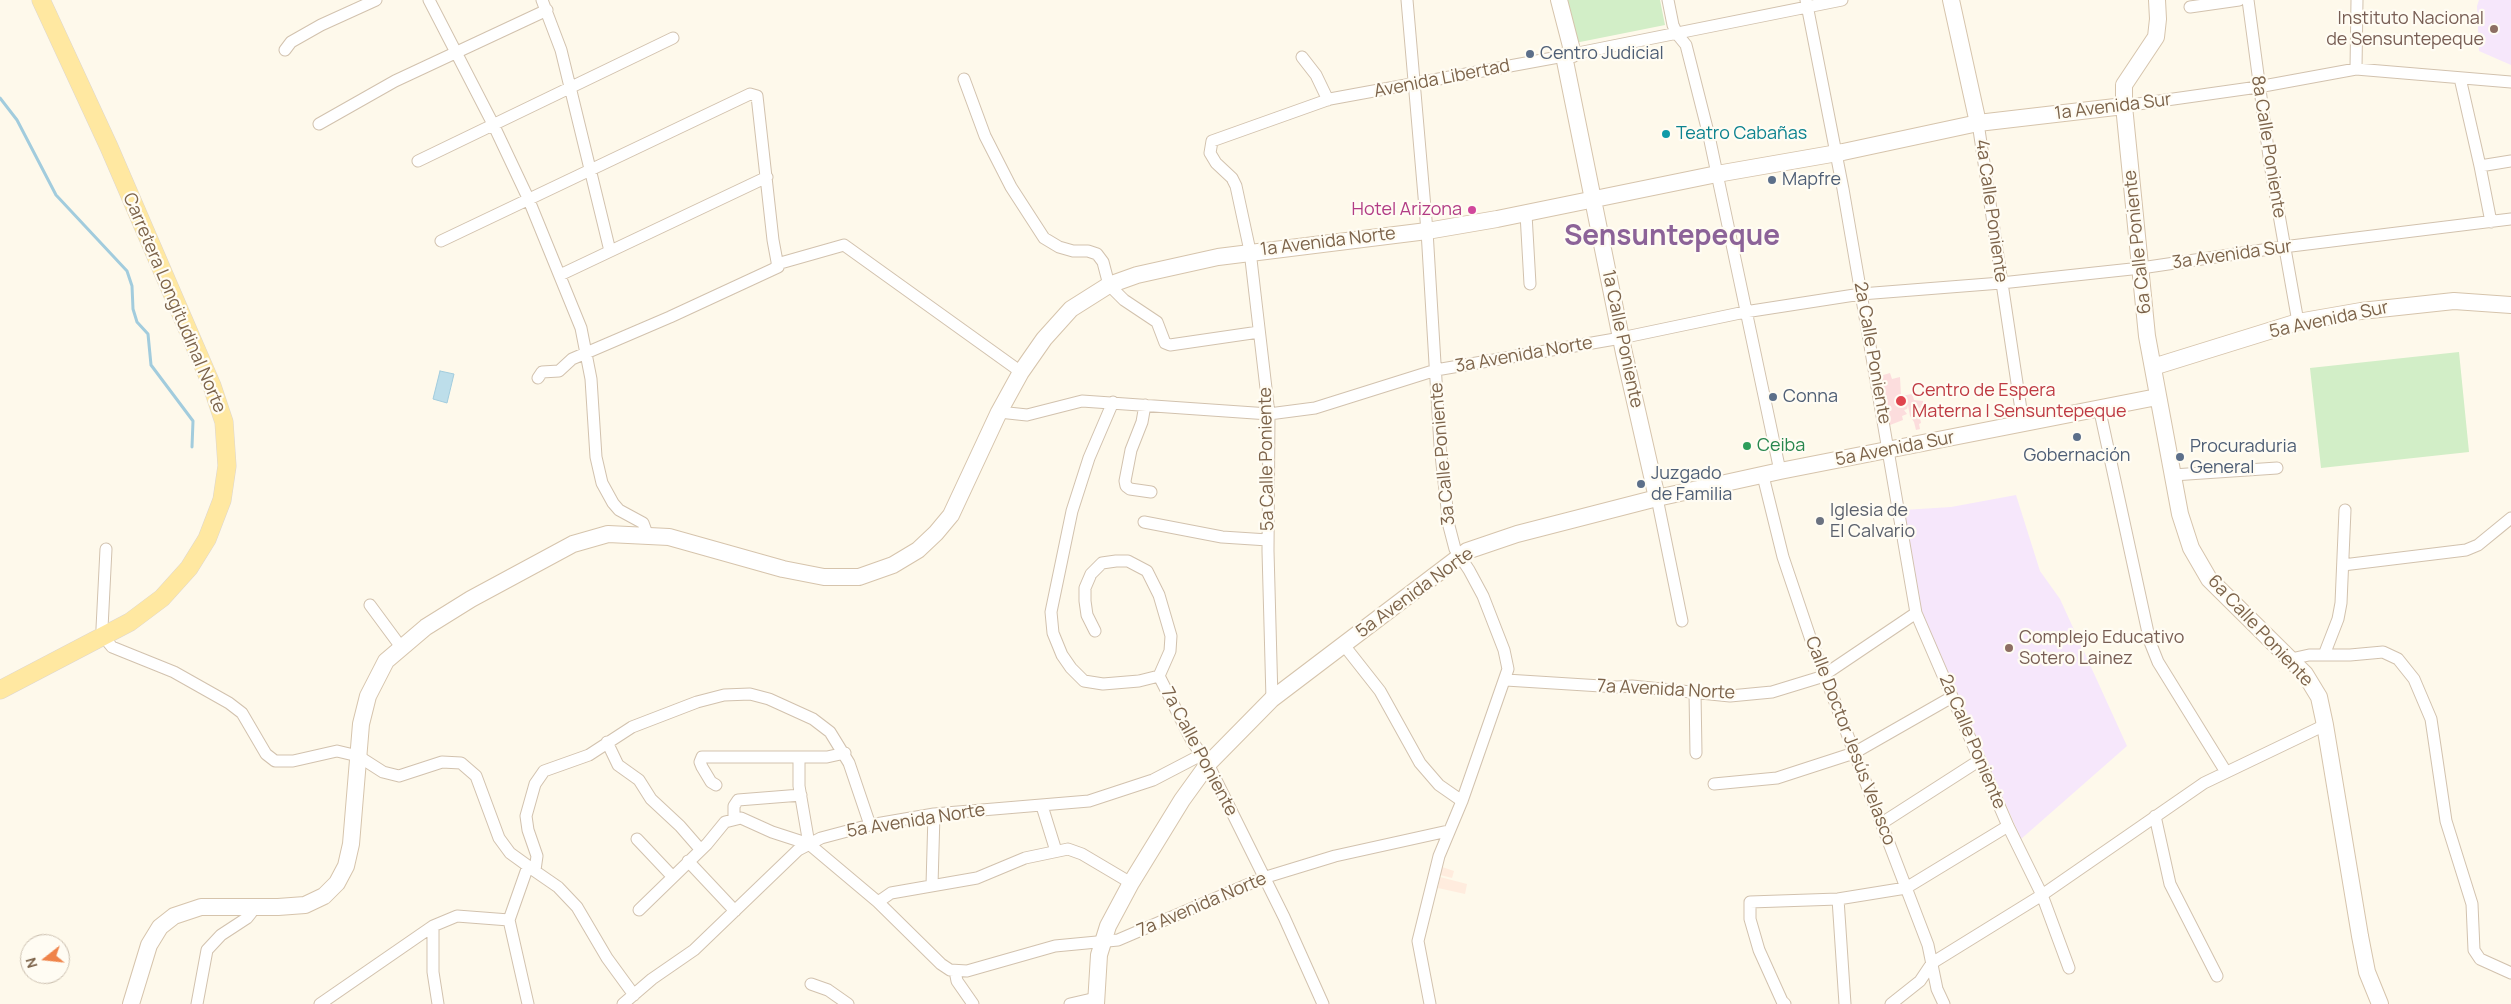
<!DOCTYPE html>
<meta charset="utf-8">
<style>
body{margin:0}
#map{position:relative;width:2511px;height:1004px;overflow:hidden;background:#fef9eb;font-family:Manrope,sans-serif}
canvas{display:block}
.north{position:absolute;left:20px;top:934px;width:50px;height:50px;box-sizing:border-box;background:#fffcf3;border:1px solid #cbbfaf;border-radius:50%;rotate:254deg;font-size:14px;font-weight:700;line-height:20px;text-align:center;color:#7c634a}
.north::after{content:'';display:block;margin:auto;width:18px;height:22px;background:#ef8349;clip-path:polygon(50% 0,100% 100%,50% 72%,0 100%)}
</style>
<div id="map">
<canvas width="2511" height="1004"></canvas>
<div class="north">N</div>
</div>
<script>
const ctx = document.querySelector('canvas').getContext('2d');
ctx.lineJoin = 'round';
function fill(path, color) { ctx.fillStyle = color; ctx.fill(path, 'evenodd'); }
const poly = rows => new Path2D(rows.map(r => 'M' + r).join(''));
function stroke(path, color, width, dash) { ctx.strokeStyle = color; ctx.lineWidth = width; ctx.lineCap = dash ? 'butt' : 'round'; ctx.setLineDash(dash || []); ctx.stroke(path); }
function drawText(font, color, halo, rows, align = 'center') {
  ctx.font = font + ' Manrope,sans-serif'; ctx.lineWidth = 4.5; ctx.setLineDash([]); ctx.textBaseline = 'middle'; ctx.strokeStyle = halo; ctx.fillStyle = color; for (const [text, x, y, turn = 0] of rows) {
    ctx.save(); ctx.translate(x, y); ctx.rotate((+turn || 0) * Math.PI / 180); ctx.textAlign = isNaN(turn) ? turn : align; if (halo) ctx.strokeText(text, 0, 0); ctx.fillText(text, 0, 0); ctx.restore();
  }
}
const commercial = poly([
 [1442,867,1454,871,1452,878,1440,875],
 [1440,877,1467,884,1465,894,1438,888]
]);
const education = poly([
 [2479,0,2511,0,2511,65,2479,51,2477,6],
 [2016,495,2040,571,2060,599,2127,746,2021,839,1921,610,1903,510,1951,507]
]);
const medical = poly([
 [1890,373,1892,379,1900,377,1901,396,1912,394,1914,400,1923,401,1924,407,1918,408,1921,423,1919,424,1920,429,1916,430,1914,422,1910,416,1908,405,1907,409,1904,410,1907,414,1902,416,1903,420,1890,425,1880,376]
]);
const green = poly([
 [1566,0,1660,0,1665,25,1575,43],
 [2459,352,2469,452,2321,468,2310,368]
]);
const water = poly([
 [440,371,454,374,447,403,433,399,440,371]
]);
const stream = poly([
 [0,98,17,120,56,195,127,271,132,286,133,309,137,322,148,334,151,365,193,421,192,447]
]);
const street = poly([
 [429,0,494,126,528,198,581,328,591,379,596,457,602,483,613,503,619,510,643,523,647,534],
 [542,0,561,50,610,251],
 [1407,0,1427,231,1440,446,1449,526,1455,549,1469,570,1483,596,1504,650,1508,669,1462,801,1439,856,1418,941,1430,1004],
 [1668,0,1673,25,1677,34,1686,45,1709,136,1780,471],
 [1806,0,1843,189,1916,613,2008,826,2042,895,2069,968],
 [2248,0,2270,164,2298,322],
 [2190,7,2239,0],
 [285,50,291,42,321,25,376,0],
 [1573,54,1842,0],
 [1302,57,1316,75,1328,100],
 [2356,69,2357,0],
 [2460,78,2480,166,2491,222],
 [964,79,985,136,1011,187,1044,238,1059,247,1073,251,1088,251,1097,254,1103,262,1109,285,1124,300,1157,322,1165,343,1170,345,1259,332],
 [2124,106,2258,87,2356,69,2511,82],
 [1978,123,2023,423],
 [319,124,395,81,547,10],
 [418,161,673,38],
 [2480,166,2511,161],
 [1526,214,1530,284],
 [441,241,750,94,757,96,773,240,778,267,670,317,572,359,559,371,542,372,538,378],
 [777,264,844,245,1021,372],
 [560,275,767,177],
 [1113,402,1089,458,1072,511,1051,612,1053,633,1062,655,1071,668,1084,681,1103,684,1139,681,1159,676,1192,741,1208,764,1284,917,1323,1004],
 [1145,405,1142,422,1131,450,1125,481,1126,486,1130,489,1151,492],
 [2099,407,2150,642,2158,662,2226,772],
 [999,412,1027,415,1082,401,1269,414,1315,408,1436,370,1621,338,1745,312,1861,294,2001,283,2141,268,2283,247,2511,219],
 [2173,475,2277,468],
 [1763,476,1783,557,1810,637,1928,945,1937,989,1944,1004],
 [1657,498,1682,621],
 [1144,522,1222,537,1268,540],
 [106,549,102,628,103,636,112,647,174,672,229,703,242,713,266,754,275,761,293,761,337,751,358,756,383,772,399,776,442,762,461,763,476,776,499,838,510,853,528,866,509,920,457,916,433,926,320,1004],
 [2343,565,2466,550,2478,545,2511,518],
 [370,605,401,647],
 [1095,631,1087,615,1085,601,1085,588,1091,574,1102,563,1116,561,1128,561,1147,571,1159,595,1171,636,1170,651,1159,676],
 [1343,644,1380,691,1420,763,1439,785,1462,801],
 [2324,655,2338,619,2341,603,2345,510],
 [2291,659,2309,655,2350,655,2383,652,2398,659,2414,679,2431,719,2446,821,2472,904,2474,950,2480,959,2511,973],
 [1506,680,1617,687,1632,686,1730,696,1772,692,1821,677,1916,613],
 [1695,693,1696,753],
 [1272,699,1268,551,1269,414,1250,251,1236,186,1232,178,1216,163,1210,153,1212,141,1330,99,1564,56],
 [607,742,618,765,639,780,651,799,680,826,700,849],
 [799,758,799,786,809,844],
 [1714,784,1777,778,1854,753,1952,697],
 [716,785,711,782,702,767,700,762,702,757,827,757,845,753],
 [1042,806,1056,851],
 [2155,816,2170,884,2217,976],
 [734,818,734,806,738,800,801,795],
 [1882,823,1980,760],
 [637,839,672,876],
 [688,861,735,911],
 [529,867,558,887,577,907,607,958,634,995],
 [535,870,537,856,528,830,526,816,535,784,544,771,589,755,632,727,697,702,724,695,750,694,769,699,813,719,830,732,849,763,870,825],
 [932,885,934,814],
 [1838,899,1845,1004],
 [878,902,891,893,977,878,1025,858,1068,849,1082,854,1131,883],
 [639,910,707,844,725,822,741,818,772,832,809,844,878,902,941,964,950,970,967,971,1055,946,1118,940,1263,878,1335,856,1448,831],
 [509,920,528,1004],
 [433,926,433,972,438,1004],
 [955,971,957,981,973,1004],
 [811,984,828,990,848,1004],
 [197,1004,207,950,221,935,247,918,251,913,252,906],
 [623,1004,652,979,694,950,798,850,821,838,870,825,934,814,1089,801,1153,780,1201,755],
 [1070,1004,1096,998],
 [1785,1004,1782,1001,1759,950,1750,919,1750,902,1838,899,1906,888,2008,826],
 [1891,1004,1920,981,1932,963,2042,895,2204,783,2325,725]
]);
const secondary = poly([
 [1559,0,1573,54,1564,56,1624,353,1657,498],
 [1951,0,1978,123],
 [2157,0,2158,19,2156,37,2124,85,2124,106,2147,336,2180,514,2191,548,2209,579,2305,674,2319,697,2325,725,2360,936,2367,972,2380,1004],
 [2153,367,2298,322,2361,311,2454,301,2511,305],
 [131,1004,149,945,160,927,174,916,201,907,278,907,305,905,324,896,337,883,346,866,351,844,361,724,368,696,386,661,426,627,471,599,573,544,608,534,669,537,783,569,824,577,859,577,893,565,918,550,936,533,951,515,999,412,1021,372,1044,339,1071,309,1109,285,1137,275,1218,257,1427,231,1497,219,1717,174,1843,152,1978,123,2124,106],
 [1096,1004,1099,955,1108,926,1131,883,1182,800,1208,764,1272,699,1467,551,1517,534,1657,498,1780,471,2157,397]
]);
const primary = poly([
 [0,690,130,622,162,598,189,568,207,539,222,500,227,466,224,422,212,386,109,147,41,0]
]);
const markers = [
 [2494,29,5,"#8d6e63"],
 [1530,54,5,"#5c6f8a"],
 [1666,134,5,"#0f9aa8"],
 [1772,180,5,"#5c6f8a"],
 [1472,210,5,"#d1479c"],
 [1773,397,5,"#5c6f8a"],
 [1901,401,6,"#e0444e"],
 [2077,437,5,"#5c6f8a"],
 [1747,446,5,"#2e9e5b"],
 [2180,457,5,"#5c6f8a"],
 [1641,484,5,"#5c6f8a"],
 [1820,521,5,"#6b7280"],
 [2009,648,5,"#8d6e63"]
];
const educationNames = [
 ["Instituto Nacional",2484,19],
 ["de Sensuntepeque",2484,40],
 ["Complejo Educativo",2019,638,"left"],
 ["Sotero Lainez",2019,659,"left"]
];
const serviceNames = [
 ["Centro Judicial",1540,54],
 ["Mapfre",1782,180],
 ["Conna",1783,397],
 ["Procuraduria",2190,447],
 ["General",2190,468],
 ["Gobernación",2077,456,"center"],
 ["Juzgado",1651,474],
 ["de Familia",1651,495]
];
const streetNames = [
 ["Avenida Libertad",1442,79,-11],
 ["1a Avenida Sur",2113,107,-7],
 ["8a Calle Poniente",2268,147,81],
 ["4a Calle Poniente",1991,211,82],
 ["1a Avenida Norte",1328,242,-7],
 ["6a Calle Poniente",2138,242,-96],
 ["3a Avenida Sur",2232,255,-8],
 ["Carretera Longitudinal Norte",174,303,67],
 ["5a Avenida Sur",2329,320,-12],
 ["1a Calle Poniente",1622,339,78],
 ["2a Calle Poniente",1872,353,80],
 ["3a Avenida Norte",1524,355,-10],
 ["5a Avenida Sur",1895,449,-11],
 ["3a Calle Poniente",1443,454,-95],
 ["5a Calle Poniente",1267,459,-91],
 ["5a Avenida Norte",1415,593,-36],
 ["6a Calle Poniente",2260,631,47],
 ["7a Avenida Norte",1666,690,3],
 ["Calle Doctor Jesús Velasco",1850,741,69],
 ["2a Calle Poniente",1972,742,67],
 ["7a Calle Poniente",1199,752,62],
 ["5a Avenida Norte",916,821,-9],
 ["7a Avenida Norte",1202,905,-23]
];
const cultureNames = [
 ["Teatro Cabañas",1676,134]
];
const hotelNames = [
 ["Hotel Arizona",1462,210]
];
const healthNames = [
 ["Centro de Espera",1912,391],
 ["Materna | Sensuntepeque",1912,412]
];
const leisureNames = [
 ["Ceiba",1757,446]
];
const worshipNames = [
 ["Iglesia de",1830,511],
 ["El Calvario",1830,532]
];
const townNames = [
 ["Sensuntepeque",1672,237]
];
fill(commercial, '#ffecde');
fill(education, '#f6e7fb');
fill(medical, '#fcdddd');
fill(green, '#d2eec7');
fill(water, '#bddeea');
stroke(water, '#a2ccdd', 1);
stroke(stream, '#a2ccdd', 3);
stroke(street, '#d2c2ae', 13);
stroke(secondary, '#d6c4ac', 18);
stroke(primary, '#ddd6d0', 19);
stroke(street, '#fff', 11);
stroke(secondary, '#fff', 16);
stroke(primary, '#ffe8a1', 18);
for (const [x, y, r, color] of markers) { const dot = new Path2D(); dot.arc(x, y, r, 0, 2 * Math.PI); ctx.fillStyle = color; ctx.fill(dot); stroke(dot, '#fffcf3', 2); }
drawText('18px', '#785e54', '#fffcf3', educationNames, 'right');
drawText('18px', '#4e5e75', '#fffcf3', serviceNames, 'left');
drawText('18px', '#7c634a', '#fffcf3', streetNames);
drawText('18px', '#0d838f', '#fffcf3', cultureNames, 'left');
drawText('18px', '#b23c85', '#fffcf3', hotelNames, 'right');
drawText('18px', '#be3a42', '#fffcf3', healthNames, 'left');
drawText('18px', '#27864d', '#fffcf3', leisureNames, 'left');
drawText('18px', '#5b616d', '#fffcf3', worshipNames, 'left');
drawText('bold 28px', '#8c6398', '#fffcf3', townNames);
</script>
